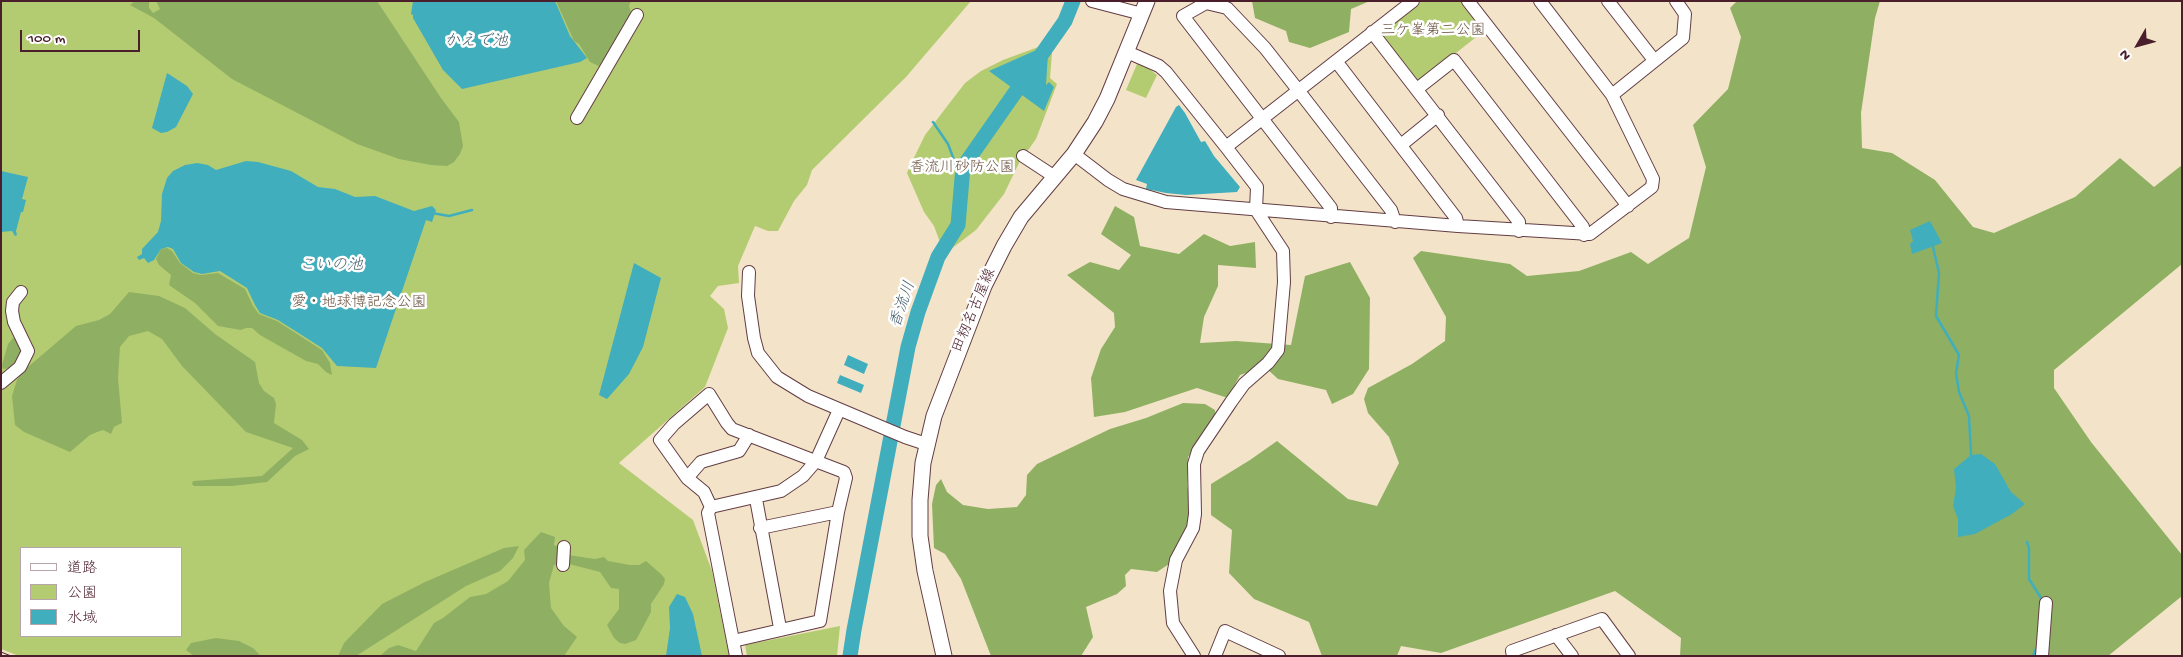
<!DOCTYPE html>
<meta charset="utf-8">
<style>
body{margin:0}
#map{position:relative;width:2183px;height:657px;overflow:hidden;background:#f3e4c9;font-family:"Gochi Hand","Klee One",sans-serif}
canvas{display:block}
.frame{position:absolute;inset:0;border:2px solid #4a1f2b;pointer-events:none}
.legend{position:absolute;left:20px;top:547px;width:162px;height:90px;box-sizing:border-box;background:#fff;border:1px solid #b7a5aa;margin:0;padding:6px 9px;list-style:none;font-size:15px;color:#4a1f2b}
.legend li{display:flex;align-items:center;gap:10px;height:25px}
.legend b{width:25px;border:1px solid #b7a5aa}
.north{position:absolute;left:2113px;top:20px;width:50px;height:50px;-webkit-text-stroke:4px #fff;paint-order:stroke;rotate:232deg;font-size:14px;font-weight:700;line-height:20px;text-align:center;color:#4a1f2b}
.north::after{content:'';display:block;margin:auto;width:18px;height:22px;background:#4a1f2b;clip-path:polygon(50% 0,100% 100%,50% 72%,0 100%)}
.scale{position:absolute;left:20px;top:30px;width:120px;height:22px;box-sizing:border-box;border:2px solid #4a1f2b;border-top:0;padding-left:6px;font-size:15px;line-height:18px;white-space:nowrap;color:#4a1f2b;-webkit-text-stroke:4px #fff;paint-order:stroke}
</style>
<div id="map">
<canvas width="2183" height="657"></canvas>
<div class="frame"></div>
<ul class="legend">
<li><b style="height:6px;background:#fff"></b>道路</li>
<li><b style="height:14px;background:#b4cc71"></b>公園</li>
<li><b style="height:14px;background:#40aebd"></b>水域</li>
</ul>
<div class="north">N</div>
<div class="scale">100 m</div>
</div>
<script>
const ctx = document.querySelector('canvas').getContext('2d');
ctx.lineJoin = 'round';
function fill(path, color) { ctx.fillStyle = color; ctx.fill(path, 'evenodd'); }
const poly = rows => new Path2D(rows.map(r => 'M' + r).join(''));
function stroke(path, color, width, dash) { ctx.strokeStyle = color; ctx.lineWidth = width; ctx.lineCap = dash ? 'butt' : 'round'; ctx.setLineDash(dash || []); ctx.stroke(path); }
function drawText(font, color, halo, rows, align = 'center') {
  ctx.font = font + ' "Gochi Hand","Klee One",sans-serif'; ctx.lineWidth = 5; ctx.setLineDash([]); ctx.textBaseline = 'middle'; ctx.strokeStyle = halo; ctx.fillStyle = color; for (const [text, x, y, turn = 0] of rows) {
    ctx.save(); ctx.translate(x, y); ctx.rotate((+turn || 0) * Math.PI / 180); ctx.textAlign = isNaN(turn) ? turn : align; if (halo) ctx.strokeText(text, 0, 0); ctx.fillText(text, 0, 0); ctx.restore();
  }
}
const green = poly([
 [1,1,971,1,906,77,812,170,807,185,794,201,778,231,768,231,755,226,738,266,739,283,718,286,710,296,724,309,728,328,705,387,619,463,693,520,712,571,729,656,19,656,1,649],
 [21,548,181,548,181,636,21,636],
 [1422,1,1463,1,1485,30,1422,80,1415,80,1383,38,1383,33],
 [1041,46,1052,53,1050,78,1057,84,1036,139,1019,163,1004,194,976,230,951,249,941,245,934,226,924,212,907,173,910,166,925,135,965,83,981,71,1003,60],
 [1137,64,1144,65,1157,75,1146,98,1126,90],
 [840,626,837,656,747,656,745,645]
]);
const forest = poly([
 [135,1,149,1,149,8,153,13,160,9,156,1,377,1,441,98,459,122,463,146,460,154,454,162,447,166,431,165,399,159,357,144,232,79,154,18,130,5],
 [556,1,631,1,629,6,631,12,601,67,590,62,579,44,574,41],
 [1252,1,1370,1,1351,9,1349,32,1310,48,1289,42,1286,31,1255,18],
 [1737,1,1880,1,1875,18,1861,113,1862,148,1892,153,1935,180,1973,227,1994,233,2075,197,2120,158,2154,187,2182,165,2182,264,2054,370,2054,388,2091,442,2182,555,2182,596,2108,656,1680,656,1681,638,1615,591,1441,653,1401,646,1397,656,1322,656,1309,622,1254,599,1229,573,1232,530,1211,515,1211,484,1250,460,1277,441,1348,499,1377,506,1399,463,1389,437,1368,413,1364,399,1368,388,1412,364,1445,341,1446,317,1413,258,1421,251,1510,264,1527,276,1579,271,1631,252,1648,264,1689,238,1706,167,1693,125,1728,89,1741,37,1730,8],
 [1115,206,1134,217,1140,246,1179,254,1204,234,1230,246,1255,242,1256,268,1218,265,1218,286,1204,317,1200,343,1236,341,1291,345,1305,276,1350,262,1370,298,1369,369,1353,394,1332,404,1326,390,1278,379,1265,367,1240,375,1228,398,1197,388,1125,412,1094,417,1091,378,1101,349,1115,327,1114,313,1067,275,1090,262,1119,270,1131,255,1101,234],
 [167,248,172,251,180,263,193,273,201,275,218,273,245,289,253,306,259,314,277,321,322,350,330,363,332,375,326,372,318,364,306,361,260,335,252,328,246,328,241,330,218,326,195,303,169,285,171,275,159,265,156,259,161,249],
 [129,292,159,296,185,308,215,334,255,362,259,383,264,391,274,398,276,404,274,423,302,440,309,449,295,456,267,482,232,486,194,486,192,484,193,481,262,476,293,448,246,432,182,366,162,339,148,331,129,336,120,347,118,378,122,423,114,427,111,434,103,430,97,432,90,435,70,452,24,432,15,425,12,396,17,380,22,372,76,326,99,320,110,314],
 [13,338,16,338,23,352,12,368,3,369,2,365,8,344],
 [1183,403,1205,404,1215,410,1216,419,1188,457,1187,486,1192,506,1192,521,1169,564,1157,572,1131,569,1125,575,1126,586,1117,594,1086,607,1093,637,1081,656,991,656,961,579,945,554,934,548,932,504,936,485,941,479,947,492,963,505,988,509,1017,507,1026,495,1027,475,1037,464,1110,429,1146,418],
 [541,532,555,537,554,545,560,547,560,564,554,565,549,583,551,608,564,626,577,637,564,656,380,656,389,648,398,645,416,651,434,623,443,618,470,597,486,594,508,581,525,560,524,550],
 [519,546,513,558,500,571,466,586,356,656,338,656,344,643,382,604,425,582,504,548],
 [568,555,595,559,604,557,608,561,630,565,639,565,646,561,662,575,665,579,664,584,651,604,651,612,636,640,625,644,620,643,614,638,607,625,619,609,619,589,611,588,600,572,569,564],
 [216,638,239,641,253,648,261,656,194,656,186,650,191,643]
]);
const water = poly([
 [413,1,555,1,570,36,587,58,580,62,462,89,443,70,413,18,413,15,411,14],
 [1041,48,1048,54,1046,85,1049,82,1054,87,1044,111,989,71],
 [167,73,187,86,193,94,176,127,167,132,161,133,152,128],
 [1179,105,1185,113,1201,142,1205,141,1214,156,1240,187,1237,192,1186,195,1166,193,1146,189,1147,184,1136,180,1176,107],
 [246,161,258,162,291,171,318,187,335,189,355,197,375,196,414,211,432,206,436,210,432,222,426,220,376,368,337,366,322,348,278,320,260,313,255,305,247,288,220,271,202,274,194,272,181,263,173,249,168,247,161,249,154,260,148,263,144,258,139,260,137,257,142,254,142,249,158,232,161,221,162,194,167,178,173,171,185,165,197,163,208,165,216,170],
 [1,171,28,177,22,199,26,200,23,212,21,212,16,231,17,235,15,236,12,231,1,232],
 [1930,221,1942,243,1912,254,1910,244,1913,241,1910,230],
 [634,263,661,278,643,347,629,374,607,399,599,395],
 [848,355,868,364,864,374,844,365],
 [840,375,864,385,861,393,837,383],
 [1981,454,1995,464,2011,492,2025,504,2012,514,1975,534,1958,537,1958,519,1953,506,1956,488,1954,469,1971,455],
 [677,594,685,597,693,614,702,656,666,656,670,628,669,607]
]);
const stream = poly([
 [933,122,948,144,962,181],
 [432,213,449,216,472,210],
 [1933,247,1939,273,1936,316,1959,355,1956,373,1959,392,1969,416,1971,455],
 [2027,542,2029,548,2029,579,2041,598,2040,604],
 [2033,656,2037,646]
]);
const river = poly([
 [850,656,854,630,908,347,918,312,938,257,958,225,963,167,1065,21,1073,1]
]);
const minor = poly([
 [1092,1,1142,14],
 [1468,1,1628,206],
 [1608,1,1654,60],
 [1372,32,1519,222,1519,231],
 [1127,52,1159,66,1166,72,1226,147,1257,187,1256,210,1283,251,1284,282,1278,350,1268,363,1244,384,1231,402,1198,451,1194,464,1195,514,1193,528,1176,560,1170,591,1173,623,1194,656],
 [1336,61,1456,218,1458,226],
 [1417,89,1454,60,1583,227,1584,235],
 [1612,95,1683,38,1685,14,1676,1],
 [577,118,637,15],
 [1401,145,1438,115],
 [1226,147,1413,1],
 [1074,154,1108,180,1123,189,1166,202,1458,226,1590,234,1652,187,1653,179,1612,95,1540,1],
 [1023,156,1055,177],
 [1331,217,1331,208,1183,16,1206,3,1227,8,1265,48,1298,90,1391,210,1395,222],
 [749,272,748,296,754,338,758,353,777,377,808,396,905,437,926,444],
 [1,383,20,367,28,351,14,322,12,311,13,302,21,292],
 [687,478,701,462,739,451,749,435],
 [756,499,780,628],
 [711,507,704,492,687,478,660,440,674,424,709,394,727,423,732,429,844,472,846,478,838,512,820,621,733,641],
 [760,528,838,512],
 [563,565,564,547],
 [1556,635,1572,656],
 [736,656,708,513,711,507,781,491,803,476,816,461,839,410],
 [1215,656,1225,631,1279,656],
 [1513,656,1512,651,1602,619,1629,656],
 [2042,656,2046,603]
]);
const major = poly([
 [944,656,925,571,920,536,920,500,923,463,934,416,984,286,1004,246,1021,217,1074,154,1095,122,1107,99,1147,1]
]);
const tram = poly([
 [1,652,11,656]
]);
const parkNames = [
 ["三ケ峯第二公園",1433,32],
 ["香流川砂防公園",962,169],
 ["愛・地球博記念公園",359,304]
];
const streetNames = [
 ["田籾名古屋線",975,311,-67]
];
const waterNames = [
 ["かえで池",476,43],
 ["こいの池",331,267],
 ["香流川",904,305,-71]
];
fill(green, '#b4cc71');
fill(forest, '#8fb063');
fill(water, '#40aebd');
stroke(stream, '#40aebd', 2.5);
stroke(river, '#40aebd', 15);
stroke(minor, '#633d43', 14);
stroke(major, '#633d43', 17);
stroke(minor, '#fff', 12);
stroke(major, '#fff', 15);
stroke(tram, '#4a1f2b', 1);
drawText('15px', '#6a5340', '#fff', parkNames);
drawText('15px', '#4a1f2b', '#fff', streetNames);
drawText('italic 16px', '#465f6d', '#fff', waterNames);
</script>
